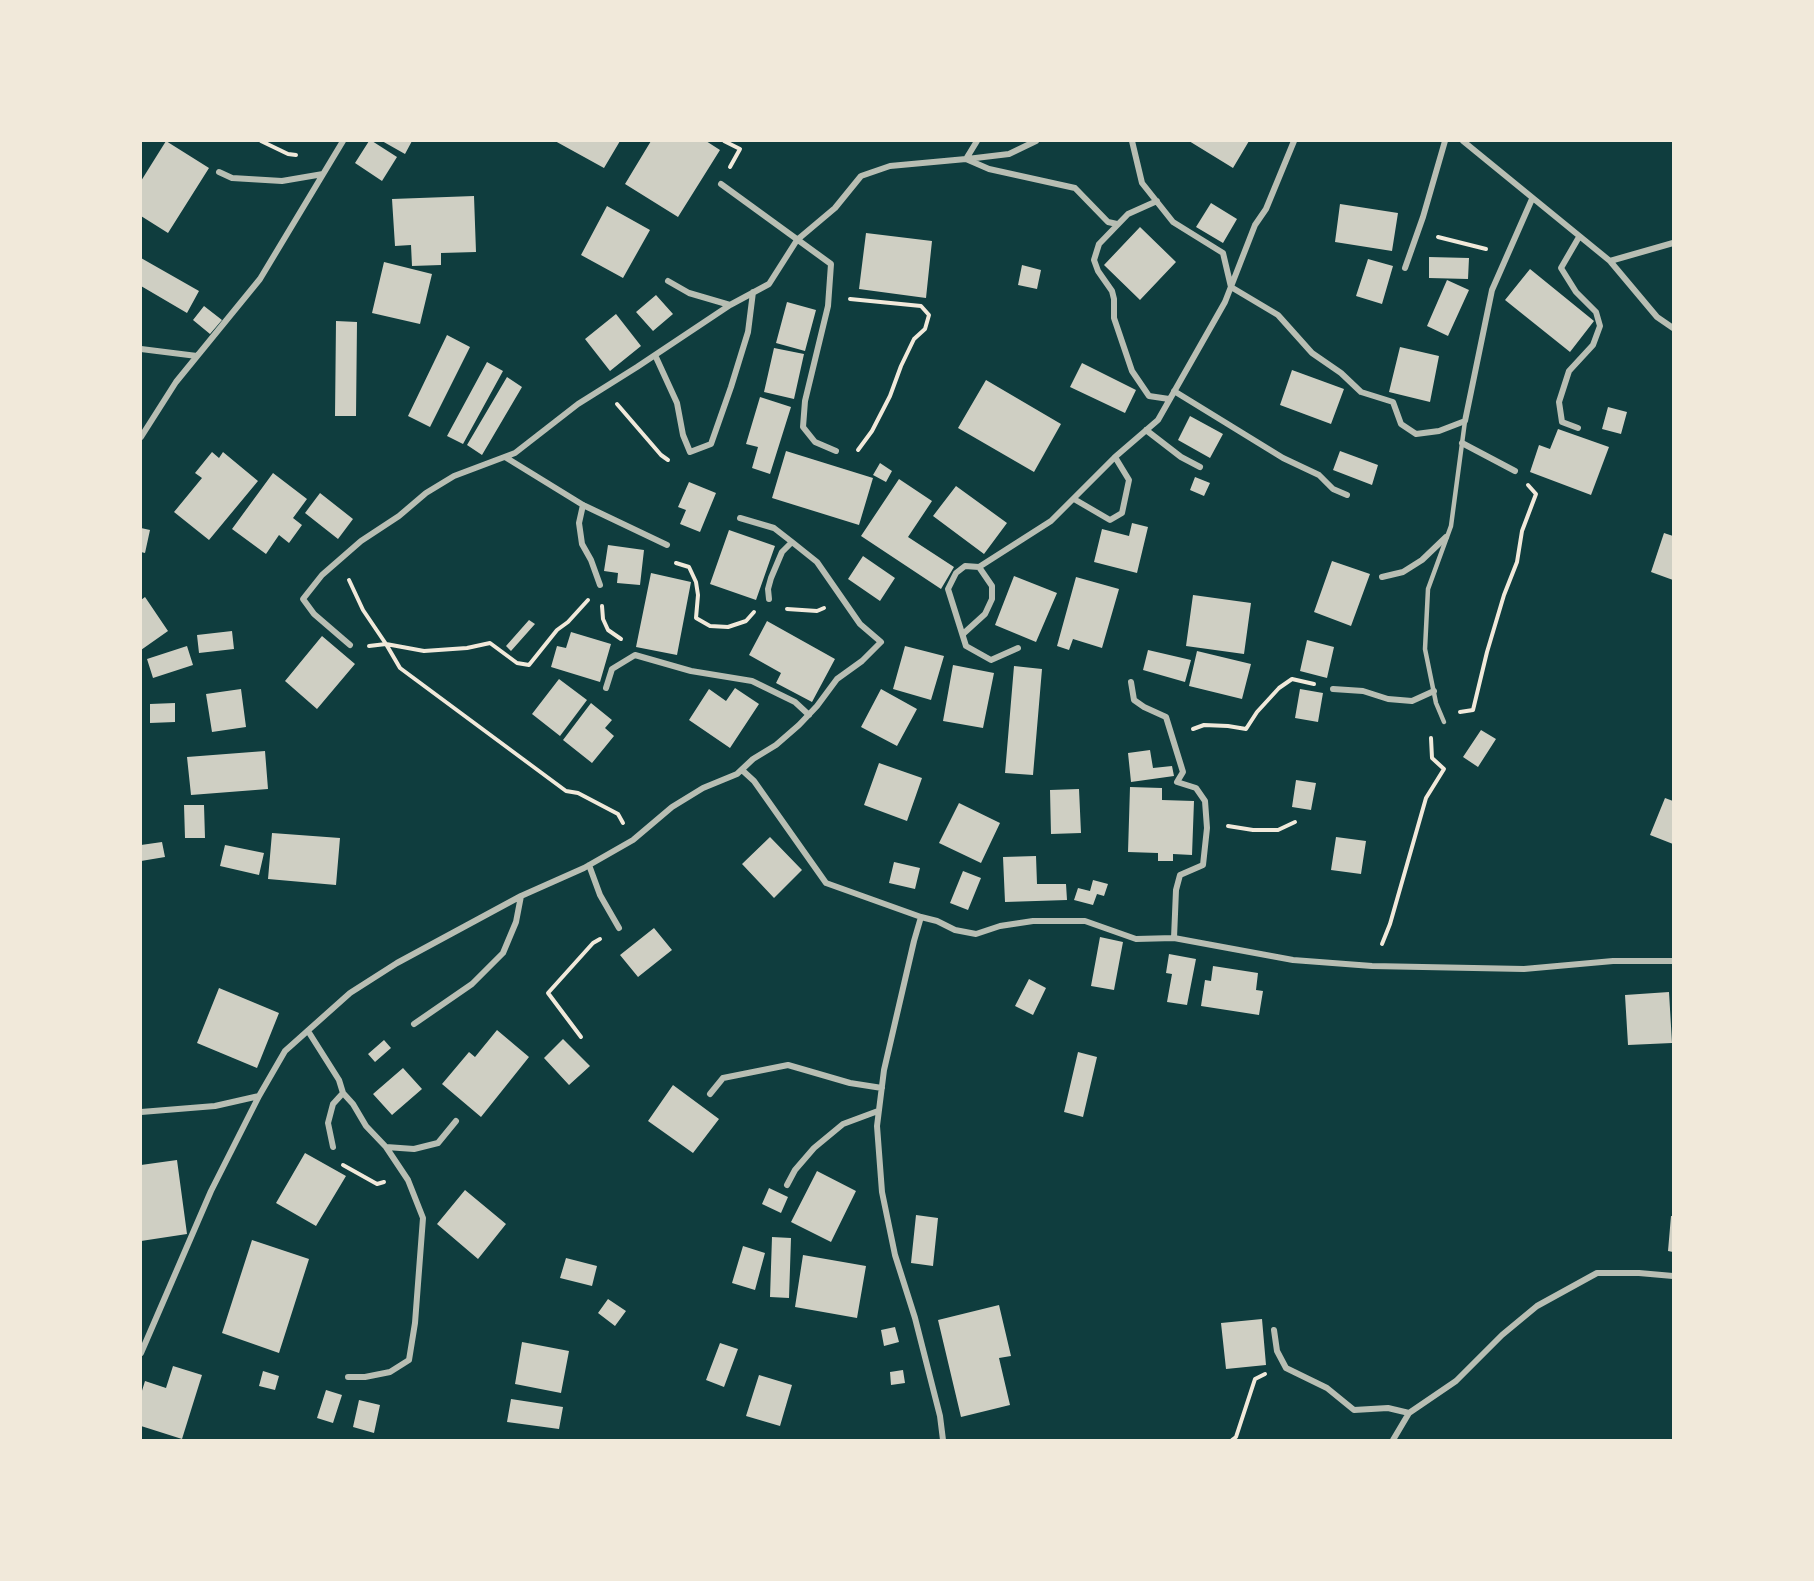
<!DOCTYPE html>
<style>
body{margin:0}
#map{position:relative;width:1814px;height:1581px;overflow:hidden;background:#0f3d3e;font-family:"DejaVu Sans",sans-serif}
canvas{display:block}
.frame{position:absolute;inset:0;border:142px solid #f1e9da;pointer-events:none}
</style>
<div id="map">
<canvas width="1814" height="1581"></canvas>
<div class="frame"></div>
</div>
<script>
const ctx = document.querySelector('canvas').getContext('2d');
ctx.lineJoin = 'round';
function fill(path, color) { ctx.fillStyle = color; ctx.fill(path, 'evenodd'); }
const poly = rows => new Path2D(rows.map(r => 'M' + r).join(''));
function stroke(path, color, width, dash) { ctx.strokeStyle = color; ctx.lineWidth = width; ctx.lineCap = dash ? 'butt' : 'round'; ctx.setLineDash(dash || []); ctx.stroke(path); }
const building = poly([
 [166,141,209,168,168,233,141,216,141,181],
 [369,141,372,141,397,157,382,181,355,163],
 [382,141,412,141,405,154],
 [555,141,620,141,604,168],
 [651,141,706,141,720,150,678,217,625,184],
 [1189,141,1249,141,1233,168],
 [474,196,476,252,441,253,441,265,412,266,411,245,395,246,392,199],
 [1211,203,1237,219,1223,243,1196,227],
 [1340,204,1398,213,1392,251,1335,242],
 [607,206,650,230,623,278,581,255],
 [1140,227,1176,262,1140,300,1104,265],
 [866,233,932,241,926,298,859,289],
 [1429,257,1469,258,1468,279,1429,278],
 [141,258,199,291,187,313,141,286],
 [1368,259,1393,266,1382,304,1356,296],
 [384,262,432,274,420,324,372,313],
 [1022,265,1041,270,1037,289,1018,285],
 [1530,269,1594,321,1570,352,1505,300],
 [1447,280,1469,290,1448,336,1427,326],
 [656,295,673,314,653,331,636,312],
 [787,302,816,310,805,351,776,343],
 [204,306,222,320,210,334,193,320],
 [616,314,641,346,610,371,585,339],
 [336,321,357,322,356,416,335,416],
 [447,335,470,347,430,427,408,416],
 [1400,347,1439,356,1430,402,1389,392],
 [774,348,804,354,794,399,764,392],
 [487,362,503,371,463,444,447,436],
 [1082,363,1136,390,1125,413,1070,387],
 [1292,370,1344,389,1331,424,1280,405],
 [507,377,522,387,482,455,467,445],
 [986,380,1061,424,1034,472,958,428],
 [760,397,791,407,770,474,752,468,758,447,746,444],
 [1608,407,1627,412,1621,434,1602,429],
 [1190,416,1223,434,1210,458,1178,440],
 [1558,429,1609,447,1591,495,1530,472,1539,445,1550,449],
 [786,451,873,478,859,525,772,498],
 [1340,451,1378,465,1372,485,1333,470],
 [212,452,219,458,223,452,258,481,209,540,174,512,202,478,195,473],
 [880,463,892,471,886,482,873,475],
 [273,473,307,499,293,518,302,525,289,543,279,535,266,554,232,529],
 [1195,477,1210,483,1204,496,1190,490],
 [899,479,932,501,908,537,954,567,941,589,861,536],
 [689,482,716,493,700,532,680,524,686,510,678,507],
 [956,486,1007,523,984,554,933,516],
 [320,493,353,519,338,539,305,513],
 [1132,523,1148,527,1137,573,1094,562,1102,529,1129,536],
 [141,528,150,530,145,553,141,552],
 [729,530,775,546,756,600,710,584],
 [1664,533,1673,536,1673,580,1651,572],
 [608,545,644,550,640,585,617,583,618,573,604,571],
 [863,556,895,578,880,601,848,579],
 [1332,561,1370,574,1351,626,1314,612],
 [651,573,691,582,677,655,636,647],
 [1014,576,1057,593,1036,642,995,625],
 [1076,577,1119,589,1102,648,1073,639,1069,650,1057,646],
 [1193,595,1251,603,1244,654,1186,646],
 [145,597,168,631,141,650,141,600],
 [529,620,535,624,511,651,506,646],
 [767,621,835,659,812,702,776,683,781,673,749,655],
 [232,631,234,649,199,653,197,635],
 [571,632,611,644,600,682,551,667,557,646,566,648],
 [322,636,355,664,317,709,285,681],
 [1307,640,1334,647,1327,678,1300,671],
 [187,646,193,665,153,678,147,659],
 [905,646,944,656,931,700,893,689],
 [1148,650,1191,660,1185,682,1143,670],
 [1197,651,1251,664,1242,699,1189,686],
 [953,665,994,673,983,728,943,721],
 [1014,666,1042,669,1033,775,1005,773],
 [559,679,587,700,560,736,532,714],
 [735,688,759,704,730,748,689,720,709,689,726,701],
 [241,689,246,727,212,732,206,694],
 [881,689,917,709,897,746,861,727],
 [1300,689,1323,693,1318,722,1295,718],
 [175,703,175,722,150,723,150,704],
 [591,703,612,720,605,728,614,736,592,763,563,740],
 [1481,730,1496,739,1478,767,1463,757],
 [1150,750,1153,768,1172,766,1174,776,1131,782,1128,753],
 [265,751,268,789,191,795,187,757],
 [879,763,922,778,907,821,864,805],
 [1296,780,1316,783,1311,810,1292,807],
 [1130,787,1162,788,1162,800,1194,801,1192,855,1173,854,1173,861,1158,861,1158,853,1128,852],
 [1079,789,1081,833,1051,834,1050,790],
 [1665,798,1673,801,1673,844,1650,835],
 [959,803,1000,823,981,863,939,843],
 [184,805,204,805,205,838,185,838],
 [272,833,340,838,336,885,268,879],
 [770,837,802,870,774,898,742,864],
 [1336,837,1366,841,1361,874,1331,870],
 [162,842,165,857,141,861,141,845],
 [225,845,264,853,259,875,220,866],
 [1036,856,1037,884,1066,884,1067,900,1005,902,1003,857],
 [894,862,920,868,915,889,889,883],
 [963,871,981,878,968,910,950,903],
 [1093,880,1108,884,1104,896,1097,894,1093,905,1074,900,1078,888,1090,891],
 [654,928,672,950,638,977,620,955],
 [1100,937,1123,942,1114,990,1091,986],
 [1169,954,1196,959,1187,1005,1167,1002,1172,974,1166,973],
 [1213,966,1258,973,1256,990,1263,991,1259,1015,1201,1006,1205,980,1211,981],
 [1029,979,1046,988,1033,1015,1015,1006],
 [219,988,279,1013,257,1068,197,1043],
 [1669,992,1672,1043,1628,1045,1625,995],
 [497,1030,529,1057,481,1117,442,1084,469,1052,475,1057],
 [563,1039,590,1066,569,1085,544,1058],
 [384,1040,391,1048,375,1062,368,1054],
 [1078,1052,1097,1057,1083,1117,1064,1112],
 [403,1068,422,1089,392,1115,373,1094],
 [673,1085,719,1119,693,1153,648,1121],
 [305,1153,346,1176,316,1226,276,1203],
 [177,1160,187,1234,141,1241,141,1165],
 [817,1171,856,1191,831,1242,791,1222],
 [769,1188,788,1197,781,1213,762,1204],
 [465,1190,506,1224,478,1259,437,1224],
 [916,1215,938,1218,933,1266,911,1263],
 [1671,1216,1673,1216,1673,1252,1668,1251],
 [772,1237,791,1238,789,1298,770,1297],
 [252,1240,309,1259,279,1353,222,1333],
 [743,1246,765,1253,755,1290,732,1283],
 [803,1255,866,1266,857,1318,795,1307],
 [566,1258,597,1266,592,1286,560,1278],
 [608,1299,626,1311,615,1326,598,1313],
 [999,1305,1011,1356,999,1358,1010,1405,961,1417,938,1320],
 [1262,1319,1266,1365,1226,1369,1221,1323],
 [895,1327,899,1342,884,1346,881,1330],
 [522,1342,569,1351,561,1393,515,1384],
 [720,1343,738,1349,724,1387,706,1380],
 [173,1366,202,1375,182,1439,141,1426,141,1394,145,1381,166,1388],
 [903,1370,905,1383,891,1385,890,1372],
 [263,1371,279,1376,275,1390,259,1386],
 [759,1375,792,1385,780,1426,746,1416],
 [326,1390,342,1395,333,1423,317,1418],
 [511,1399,563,1407,559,1429,507,1422],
 [359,1400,380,1405,374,1433,353,1427]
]);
const path = poly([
 [261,141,288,154,296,155],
 [724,141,740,149,730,167],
 [1438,237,1486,249],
 [850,299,921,306,929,315,925,329,914,339,901,366,890,396,872,431,858,450],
 [617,404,661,455,668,460],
 [676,563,689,567,696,582,698,595,696,618,710,626,728,627,746,621,754,612],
 [349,580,363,610,386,644,424,651,467,648,490,643,517,663,529,665,557,630,568,622,588,600],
 [602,606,603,619,608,630,621,639],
 [787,609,817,611,824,608],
 [369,646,386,644,400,668,566,791,578,793,618,814,623,823],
 [1460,712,1473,710,1487,652,1504,595,1517,562,1522,531,1536,494,1528,485],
 [1193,729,1204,725,1228,726,1246,729,1257,712,1279,688,1292,679,1314,684],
 [1228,826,1253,830,1278,830,1295,822],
 [1382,944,1390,924,1426,798,1444,769,1432,758,1431,738],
 [581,1037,548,993,593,943,600,939],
 [343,1165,377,1184,384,1182],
 [1232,1440,1236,1437,1255,1379,1265,1374]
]);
const service = poly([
 [1444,722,1436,703,1425,649,1428,589,1451,526,1465,421]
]);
const minor = poly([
 [1132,141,1142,183,1173,222,1223,253,1231,287,1278,315,1312,353,1341,373,1361,392,1393,402,1401,424,1416,434,1439,431,1465,421,1492,290,1532,199],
 [1463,141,1610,261,1657,317,1673,328],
 [966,159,989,169,1075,188,1108,222,1117,224],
 [967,159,1009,154,1036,141],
 [219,172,232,178,282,181,323,174],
 [721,184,831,264,828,306,805,401,803,427,815,442,836,451],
 [1157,201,1128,214,1099,244,1094,260,1098,271,1112,291,1114,299,1114,318,1132,371,1149,396,1169,399],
 [1610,261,1673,243],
 [1405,268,1423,217,1445,141],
 [668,281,689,293,730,305],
 [141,349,197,356],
 [655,355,677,403,683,435,690,452,711,444,731,387,748,332,753,292],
 [1174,391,1283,458,1319,475,1333,489,1347,495],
 [1578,428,1562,422,1559,402,1569,371,1593,345,1600,326,1596,312,1576,292,1561,268,1579,237],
 [1146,430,1181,457,1200,467],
 [141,437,176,382,260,279,343,141],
 [1462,443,1515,471],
 [505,457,583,505,667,545],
 [1074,499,1110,520,1122,513,1129,480,1115,457],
 [583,505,579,523,582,544,591,560,600,585],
 [740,518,774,528,792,542],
 [979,567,965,566,956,573,948,589,966,646,991,660,1018,648],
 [1382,577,1403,572,1422,560,1446,537],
 [963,634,985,614,992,599,992,586,979,567,1051,521,1115,457,1158,420,1225,302,1255,225,1266,209,1294,141],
 [350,645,314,614,303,599,322,575,361,541,399,516,426,493,454,476,515,453,578,404,637,367,730,305,769,284,797,240,835,208,861,176,890,166,966,159,977,141],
 [1131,682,1134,700,1144,707,1166,717,1183,772,1177,782,1196,788,1205,801,1207,828,1203,865,1180,875,1176,890,1174,938],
 [606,688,612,669,635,655,691,671,752,681,795,702,809,715],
 [1333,689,1363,691,1388,699,1412,701,1434,691],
 [742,770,754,781,826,883,921,917,914,941,884,1070,877,1126,882,1192,895,1255,915,1318,940,1416,943,1440],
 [589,865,600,895,619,928],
 [921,917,937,921,955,930,976,934,1000,926,1033,921,1085,921,1136,939,1174,938,1293,960,1372,966,1524,969,1613,961,1673,961],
 [414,1024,472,984,503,953,516,922,521,896],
 [308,1031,339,1080,343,1093,333,1104,328,1123,333,1147],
 [343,1093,353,1104,366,1126,386,1147,414,1149,438,1143,456,1121],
 [710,1094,723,1078,788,1065,850,1083,882,1088],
 [141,1112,215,1106,259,1096],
 [787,1185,795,1170,814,1148,843,1124,878,1111],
 [1274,1330,1277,1351,1286,1368,1327,1388,1354,1410,1388,1408,1409,1413],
 [141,1353,211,1191,259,1096,285,1051,350,993,397,963,521,896,584,868,633,840,672,807,703,788,737,774,753,759,776,745,799,725,817,706,837,679,862,661,881,642,860,624,817,562,792,542,782,552,771,578,768,589,769,599],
 [348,1377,365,1377,390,1372,409,1360,415,1323,423,1218,408,1180,386,1147],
 [1393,1440,1409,1413,1456,1381,1502,1335,1537,1306,1597,1273,1639,1273,1673,1276]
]);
fill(building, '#cfcfc3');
stroke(path, '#f1e9da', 4);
stroke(service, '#b8beb3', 4.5);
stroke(minor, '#b8beb3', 6);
</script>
